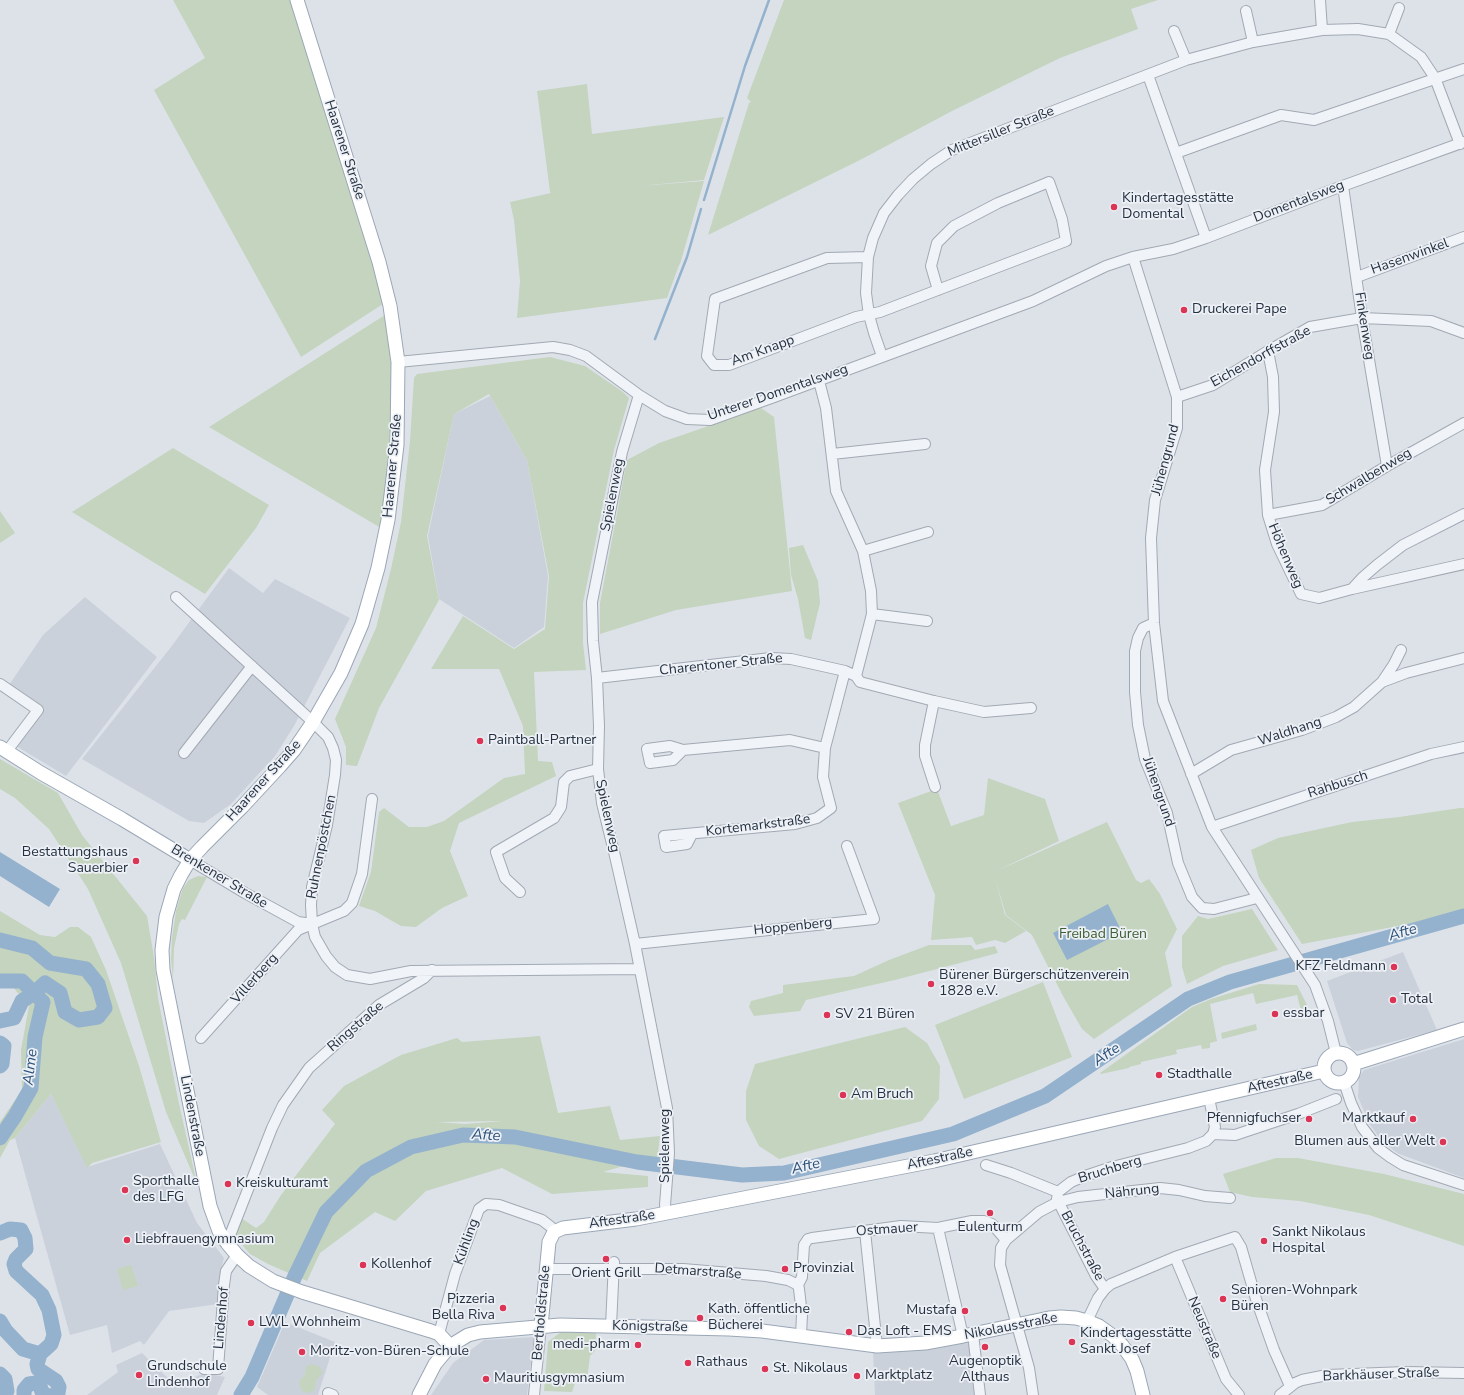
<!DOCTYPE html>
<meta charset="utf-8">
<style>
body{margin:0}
canvas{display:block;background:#dde2e9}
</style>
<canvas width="1464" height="1395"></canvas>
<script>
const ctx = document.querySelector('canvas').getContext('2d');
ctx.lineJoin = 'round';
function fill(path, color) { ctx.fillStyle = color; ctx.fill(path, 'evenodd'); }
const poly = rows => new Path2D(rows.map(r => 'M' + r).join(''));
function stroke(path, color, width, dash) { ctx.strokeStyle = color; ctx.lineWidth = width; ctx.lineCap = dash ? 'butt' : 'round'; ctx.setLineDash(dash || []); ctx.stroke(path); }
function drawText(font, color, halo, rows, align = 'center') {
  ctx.font = font + ' "Nunito Sans",sans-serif'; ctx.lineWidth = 3.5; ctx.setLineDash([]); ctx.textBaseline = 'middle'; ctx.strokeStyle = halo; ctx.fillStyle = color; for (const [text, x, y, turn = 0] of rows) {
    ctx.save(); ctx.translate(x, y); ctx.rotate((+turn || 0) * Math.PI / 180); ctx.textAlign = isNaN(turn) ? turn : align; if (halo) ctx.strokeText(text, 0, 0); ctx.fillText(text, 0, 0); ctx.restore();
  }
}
const built = poly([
 [490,396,527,460,548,576,544,627,514,648,439,599,428,536,454,414],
 [229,568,263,593,275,579,350,618,294,726,275,756,231,804,204,823,189,821,82,759,171,647],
 [85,597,157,657,66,776,16,746,44,709,9,685,43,635],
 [1403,952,1437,1030,1358,1051,1353,1050,1347,1043,1327,981],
 [1464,1039,1464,1178,1397,1153,1381,1140,1369,1123,1358,1097,1359,1077,1364,1070],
 [51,1094,87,1167,160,1144,197,1223,224,1258,220,1272,218,1304,169,1311,144,1345,140,1341,112,1353,107,1325,70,1335,15,1138],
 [285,1322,335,1342,318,1395,268,1395,257,1387],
 [534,1337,527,1395,431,1395,453,1363,484,1340],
 [971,1340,976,1395,875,1395,873,1351,918,1350],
 [142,1353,175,1385,205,1373,225,1377,217,1395,87,1395,118,1372,116,1365]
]);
const green = poly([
 [173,0,292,0,364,231,383,304,301,357,154,90,205,58],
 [784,0,1158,0,1131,9,1138,29,1060,58,952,111,860,160,708,235,749,103,751,102,747,98],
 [587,84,592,134,724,117,704,180,639,186,704,181,680,264,679,265,667,298,517,318,520,281,514,220,510,202,551,193,550,192,537,91],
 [385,315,393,378,392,448,381,528,209,427],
 [550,357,585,366,623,392,629,398,614,450,583,603,583,643,586,670,534,672,538,761,552,762,556,776,459,823,450,851,468,896,442,908,416,927,401,926,375,911,359,906,371,872,379,812,384,808,409,827,427,827,444,821,504,778,525,774,523,726,499,669,431,669,463,616,514,649,545,629,549,576,527,460,489,394,454,414,427,536,439,600,379,708,357,766,346,765,346,747,335,719,376,628,391,569,401,522,410,441,414,378,417,374],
 [761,408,774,417,792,591,676,610,600,634,600,603,627,460,659,443],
 [173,448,269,505,256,528,205,594,72,512],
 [0,511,15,533,0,543],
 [803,545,818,581,820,603,811,640,805,638,798,599,791,575,789,548],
 [0,759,58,793,82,835,147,916,154,957,158,998,178,1099,197,1184,166,1112,121,963,88,889,49,829,15,798,0,789],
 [988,778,1045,799,1059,841,994,872,1107,822,1136,880,1141,883,1149,879,1160,894,1177,929,1165,953,1172,986,1094,1039,1082,1029,1063,996,1032,935,1006,915,995,878,1005,915,1026,931,1005,943,995,940,976,945,972,937,931,940,935,895,898,803,937,789,951,826,984,815],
 [1460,808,1464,808,1464,911,1441,918,1302,944,1259,878,1251,850,1278,838,1352,822,1399,817],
 [198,876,207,877,185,920,182,919,179,924,174,948,173,981,171,958,172,938,176,911,183,888,189,880],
 [1252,909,1278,950,1223,966,1187,984,1182,967,1182,936,1198,916,1208,919],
 [0,911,40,935,55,937,70,927,78,927,91,937,106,970,139,1066,161,1142,92,1163,87,1168,51,1094,15,1138,10,1140,0,1158,0,1122,22,1090,21,1050,29,1006,12,986,0,986],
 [929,945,971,945,975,950,995,946,998,953,895,980,806,1000,800,1011,754,1016,749,1007,751,1001,783,993,783,985,854,976,889,960],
 [1043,982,1072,1057,964,1099,935,1025],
 [1259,984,1297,985,1312,1015,1303,1018,1297,995,1256,1004,1253,993,1210,1004,1217,1041,1210,1043,1210,1048,1202,1049,1201,1045,1176,1050,1177,1054,1141,1062,1141,1064,1129,1067,1129,1068,1101,1074,1100,1073,1192,1007,1211,999],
 [1256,1024,1257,1030,1222,1039,1221,1033],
 [905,1027,927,1043,940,1066,939,1099,922,1121,779,1159,759,1146,746,1120,746,1091,755,1064],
 [540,1036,558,1113,610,1106,620,1140,660,1136,656,1168,620,1167,603,1172,648,1176,648,1187,552,1194,502,1168,426,1191,395,1221,375,1212,320,1253,307,1281,268,1264,250,1254,232,1233,241,1218,256,1228,264,1222,281,1195,335,1124,322,1110,344,1086,401,1055,457,1038,462,1042],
 [504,1121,465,1124,436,1122],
 [1276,1158,1298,1158,1384,1174,1464,1194,1464,1246,1369,1215,1300,1201,1252,1197,1230,1192,1223,1174],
 [131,1265,138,1286,123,1290,117,1269],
 [561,1332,596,1333,595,1351,590,1356,587,1379,577,1377,572,1392,544,1391,548,1342],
 [311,1364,319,1366,321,1369,322,1373,321,1375,316,1381,315,1389,312,1392,307,1393,302,1391,299,1384,300,1380,305,1375,306,1367]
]);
const water = poly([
 [0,852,60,889,49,907,0,876],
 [1108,904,1122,932,1067,960,1053,933]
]);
const stream = poly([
 [704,200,745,66,769,0],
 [655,339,687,257,701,209]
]);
const river = poly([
 [0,940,32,948,50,963,86,969,98,984,105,1008,98,1017,79,1020,65,1012,60,993,45,983,34,993,22,1001,14,1018,0,1021],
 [0,981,22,981,43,1002,35,1037,31,1088,15,1116,0,1138],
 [0,1043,4,1046,2,1064,0,1066],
 [0,1233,10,1229,21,1230,25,1238,26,1249,16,1259,14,1264,16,1271,42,1295,49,1310,54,1335,51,1344,40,1354,37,1364,38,1369,56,1381,59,1387,58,1393,54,1395],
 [0,1321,6,1331,23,1349,40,1354],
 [0,1374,5,1379,7,1391,5,1395],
 [24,1395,24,1390,29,1384,36,1383,40,1386,42,1392,46,1395],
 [241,1395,252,1377,295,1276,326,1212,366,1171,411,1147,463,1135,515,1137,637,1162,742,1175,784,1173,953,1134,1045,1096,1188,999,1230,982,1464,916]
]);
const minor = poly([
 [1320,0,1322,30],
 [1246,11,1253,42],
 [1174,31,1186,60],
 [1389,34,1399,8],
 [1148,75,1206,238],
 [1176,153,1281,115,1314,120,1464,69],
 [1343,186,1362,318,1387,466],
 [868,257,827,258,715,299,707,356,714,365,729,365,856,317,880,312,1066,241,1062,219,1049,182,998,203,954,226,937,243,931,266,938,290],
 [1133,257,1177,397,1177,428,1155,500,1151,538,1154,623,1163,701,1212,827,1315,985,1328,1021,1336,1053],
 [1357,277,1464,237],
 [1268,351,1273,377,1274,412,1265,470,1268,515,1277,544,1301,594,1319,598,1352,589,1464,564],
 [882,356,874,333,869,315,866,293,868,257,873,238,884,213,898,195,913,179,931,164,952,150,1186,60,1253,42,1322,30,1358,29,1389,34,1421,57,1435,78,1460,144],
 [398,362,553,347,570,350,586,356,639,395,665,411,687,419,710,420,774,397,1033,301,1106,266,1133,257,1173,249,1206,238,1337,188,1464,142],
 [819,381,826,408,836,491,863,551,871,591,872,614,856,676],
 [639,395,622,452,592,602,593,641,597,678,599,726,598,769,602,803,615,856,635,944,667,1108,669,1153,665,1205,666,1213],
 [1177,397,1213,385,1268,351,1310,327,1362,318,1431,321,1464,333],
 [832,454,925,444],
 [1268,515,1322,505,1387,466,1464,423],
 [863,551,928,532],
 [1352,589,1362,578,1377,565,1403,545,1464,514],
 [176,597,313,722,328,737,333,748,336,760,335,775,327,825,312,887,311,905,312,924,315,937,326,956,335,967,347,975,370,979,411,971,640,969],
 [872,614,927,621],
 [1154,623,1143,628,1138,638,1135,651,1135,692,1138,725,1145,759,1167,813,1178,863,1192,897,1202,908,1214,909,1257,898],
 [597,678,771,658,791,659,845,671,856,676,860,682,934,701,984,712,1031,708],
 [1382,682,1394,664,1401,650],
 [0,684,38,710,7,751],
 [934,701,925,745,925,756,935,787],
 [683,750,673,760,650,763,647,749,670,746,683,750,790,740,825,748],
 [184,753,252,666],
 [1191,774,1231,750,1302,730,1336,717,1354,707,1382,682,1406,673,1464,658],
 [1212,827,1431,754,1464,747],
 [692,834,687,844,666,847,664,836,795,824,817,818,831,808,823,777,825,748,845,671],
 [190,860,245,893,298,922,312,924],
 [520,892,505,878,496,852,554,818,561,807,564,782,570,776,598,769],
 [635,944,874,919,847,846],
 [201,1038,298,930,344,911,352,903,362,874,372,799],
 [1344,1082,1351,1103,1362,1127,1378,1148,1390,1157,1403,1165,1464,1185],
 [1213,1134,1235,1135,1298,1114,1336,1099],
 [986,1165,1011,1173,1058,1192],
 [938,1228,963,1336],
 [865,1231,877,1346],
 [227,1243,272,1128,283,1105,309,1068,379,1005,424,978,432,970],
 [1175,1257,1226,1379,1239,1395],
 [547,1269,683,1269,766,1276,788,1280,798,1285,799,1289,802,1315,801,1335],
 [798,1285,802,1277,804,1245,808,1239,812,1238,901,1226,938,1228,972,1221,984,1221,992,1224,1006,1240],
 [1105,1289,1096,1276,1057,1199,1058,1192,1071,1182,1085,1176,1112,1167,1188,1148,1206,1141,1213,1134,1215,1127,1209,1098],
 [1087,1321,1098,1298,1105,1289,1111,1284,1175,1257,1235,1237,1241,1247,1256,1299,1274,1350,1290,1386],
 [611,1326,614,1262],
 [439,1334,455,1274,479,1209,486,1204,499,1205,542,1220,551,1227,554,1232],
 [973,1334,980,1395],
 [204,1369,218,1369,224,1285,226,1271,237,1255],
 [328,1393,333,1395],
 [534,1395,541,1326],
 [1033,1395,1029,1368,1000,1265,1001,1248,1006,1240,1039,1212,1058,1202,1078,1197,1160,1188,1179,1190,1205,1196,1230,1198],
 [1280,1395,1295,1383,1302,1380,1327,1375,1406,1372,1464,1373]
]);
const major = poly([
 [297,0,379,262,390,306,398,362,397,445,388,520,378,568,362,624,341,673,313,722,294,750,280,766,242,807,202,847,190,860,181,875,174,889,166,917,162,950,163,970,210,1206,219,1231,227,1243,237,1255,249,1266,273,1281,302,1292,431,1331,439,1334,450,1346],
 [0,747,41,773,122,819,190,860],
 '1324 1068a15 15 0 1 1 30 0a15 15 0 1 1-30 0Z',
 [1353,1064,1464,1029],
 [541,1326,549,1242,554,1232,563,1228,636,1219,934,1161,1324,1071],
 [419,1395,435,1364,450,1346,468,1335,480,1332,560,1325,729,1329,762,1331,877,1346,925,1343,963,1336,1049,1318,1061,1317,1076,1318,1087,1321,1099,1326,1113,1336,1122,1345,1132,1359,1137,1371,1143,1395]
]);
const markers = [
 [1114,207,4,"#dc3455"],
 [1184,310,4,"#dc3455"],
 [480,741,4,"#dc3455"],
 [136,861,4,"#dc3455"],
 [1394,967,4,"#dc3455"],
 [931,984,4,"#dc3455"],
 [1393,1000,4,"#dc3455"],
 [1275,1014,4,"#dc3455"],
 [827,1015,4,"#dc3455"],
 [1159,1075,4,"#dc3455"],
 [843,1095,4,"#dc3455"],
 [1309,1119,4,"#dc3455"],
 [1413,1119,4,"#dc3455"],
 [1443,1142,4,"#dc3455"],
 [228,1184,4,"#dc3455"],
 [125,1190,4,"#dc3455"],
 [990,1213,4,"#dc3455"],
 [127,1240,4,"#dc3455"],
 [1264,1241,4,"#dc3455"],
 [606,1259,4,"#dc3455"],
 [363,1265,4,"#dc3455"],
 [785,1269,4,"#dc3455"],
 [1223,1299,4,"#dc3455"],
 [503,1308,4,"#dc3455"],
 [965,1311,4,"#dc3455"],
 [700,1318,4,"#dc3455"],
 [251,1323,4,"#dc3455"],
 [849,1332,4,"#dc3455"],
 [1072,1342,4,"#dc3455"],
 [638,1345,4,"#dc3455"],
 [985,1347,4,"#dc3455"],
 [302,1352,4,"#dc3455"],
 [688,1363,4,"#dc3455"],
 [765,1369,4,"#dc3455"],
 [139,1375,4,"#dc3455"],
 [857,1376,4,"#dc3455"],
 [486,1379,4,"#dc3455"]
];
const streetNames = [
 ["Mittersiller Straße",1001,132,-22],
 ["Haarener Straße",344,150,72],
 ["Domentalsweg",1299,202,-21],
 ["Hasenwinkel",1410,257,-20],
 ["Finkenweg",1364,326,81],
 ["Am Knapp",763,351,-20],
 ["Eichendorffstraße",1261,357,-29],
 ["Unterer Domentalsweg",778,393,-19],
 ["Jühengrund",1166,460,-75],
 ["Haarener Straße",393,466,-85],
 ["Schwalbenweg",1369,477,-31],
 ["Spielenweg",613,495,-79],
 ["Höhenweg",1285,556,67],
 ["Charentoner Straße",721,665,-6],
 ["Waldhang",1290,732,-18],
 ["Haarener Straße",264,781,-48],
 ["Rahbusch",1338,785,-18],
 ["Jühengrund",1158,792,71],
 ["Spielenweg",607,816,78],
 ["Kortemarkstraße",758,826,-7],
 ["Ruhnenpöstchen",322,847,-79],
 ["Brenkener Straße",219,877,31],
 ["Hoppenberg",793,927,-6],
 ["Villerberg",255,979,-48],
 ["Ringstraße",356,1027,-41],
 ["Aftestraße",1280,1082,-13],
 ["Lindenstraße",192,1116,79],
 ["Spielenweg",666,1146,-90],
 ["Aftestraße",940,1159,-12],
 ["Bruchberg",1110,1170,-17],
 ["Nährung",1132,1192,-6],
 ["Aftestraße",622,1220,-8],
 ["Ostmauer",887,1230,-4],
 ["Kühling",467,1242,-70],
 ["Bruchstraße",1082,1246,62],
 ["Detmarstraße",698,1272,4],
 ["Bertholdstraße",542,1313,-85],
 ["Lindenhof",222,1318,-85],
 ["Königstraße",650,1327,1],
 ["Nikolausstraße",1011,1327,-11],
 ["Neustraße",1204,1328,67],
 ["Barkhäuser Straße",1381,1375,-2]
];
const poiNames = [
 ["Kindertagesstätte",1122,199],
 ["Domental",1122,215],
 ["Druckerei Pape",1192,310],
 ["Paintball-Partner",488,741],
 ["Bestattungshaus",128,853,"right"],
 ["Sauerbier",128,869,"right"],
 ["KFZ Feldmann",1386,967,"right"],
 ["Bürener Bürgerschützenverein",939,976],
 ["1828 e.V.",939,992],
 ["Total",1401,1000],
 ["essbar",1283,1014],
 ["SV 21 Büren",835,1015],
 ["Stadthalle",1167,1075],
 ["Am Bruch",851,1095],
 ["Pfennigfuchser",1301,1119,"right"],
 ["Marktkauf",1405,1119,"right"],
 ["Blumen aus aller Welt",1435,1142,"right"],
 ["Sporthalle",133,1182],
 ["des LFG",133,1198],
 ["Kreiskulturamt",236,1184],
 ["Eulenturm",990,1228,"center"],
 ["Sankt Nikolaus",1272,1233],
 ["Hospital",1272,1249],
 ["Liebfrauengymnasium",135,1240],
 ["Kollenhof",371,1265],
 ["Provinzial",793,1269],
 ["Orient Grill",606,1274,"center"],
 ["Senioren-Wohnpark",1231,1291],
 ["Büren",1231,1307],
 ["Pizzeria",495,1300,"right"],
 ["Bella Riva",495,1316,"right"],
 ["Kath. öffentliche",708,1310],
 ["Bücherei",708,1326],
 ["Mustafa",957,1311,"right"],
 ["LWL Wohnheim",259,1323],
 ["Das Loft - EMS",857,1332],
 ["Kindertagesstätte",1080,1334],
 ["Sankt Josef",1080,1350],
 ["medi-pharm",630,1345,"right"],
 ["Moritz-von-Büren-Schule",310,1352],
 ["Augenoptik",985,1362,"center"],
 ["Althaus",985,1378,"center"],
 ["Rathaus",696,1363],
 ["Grundschule",147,1367],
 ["Lindenhof",147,1383],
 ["St. Nikolaus",773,1369],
 ["Marktplatz",865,1376],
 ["Mauritiusgymnasium",494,1379]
];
const parkNames = [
 ["Freibad Büren",1103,935]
];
const waterNames = [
 ["Afte",1403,933,-16],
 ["Afte",1107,1055,-34],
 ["Alme",31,1067,-83],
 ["Afte",486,1136,3],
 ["Afte",806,1167,-13]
];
fill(built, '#cbd1db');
fill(green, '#c4d4be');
fill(water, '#94b2cd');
stroke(stream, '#94b2cd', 2.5);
stroke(river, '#94b2cd', 15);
stroke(minor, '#a2a9b3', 12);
stroke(major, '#9ba7b6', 15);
stroke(minor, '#f0f3f7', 10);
stroke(major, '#fff', 13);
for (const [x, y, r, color] of markers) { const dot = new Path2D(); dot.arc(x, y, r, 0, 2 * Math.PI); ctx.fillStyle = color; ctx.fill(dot); stroke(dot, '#edf1f6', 1.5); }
drawText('14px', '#253141', '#edf1f6', streetNames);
drawText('14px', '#253141', '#edf1f6', poiNames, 'left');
drawText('14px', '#3c5e31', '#edf1f6', parkNames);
drawText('italic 15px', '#2b5179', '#edf1f6', waterNames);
</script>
